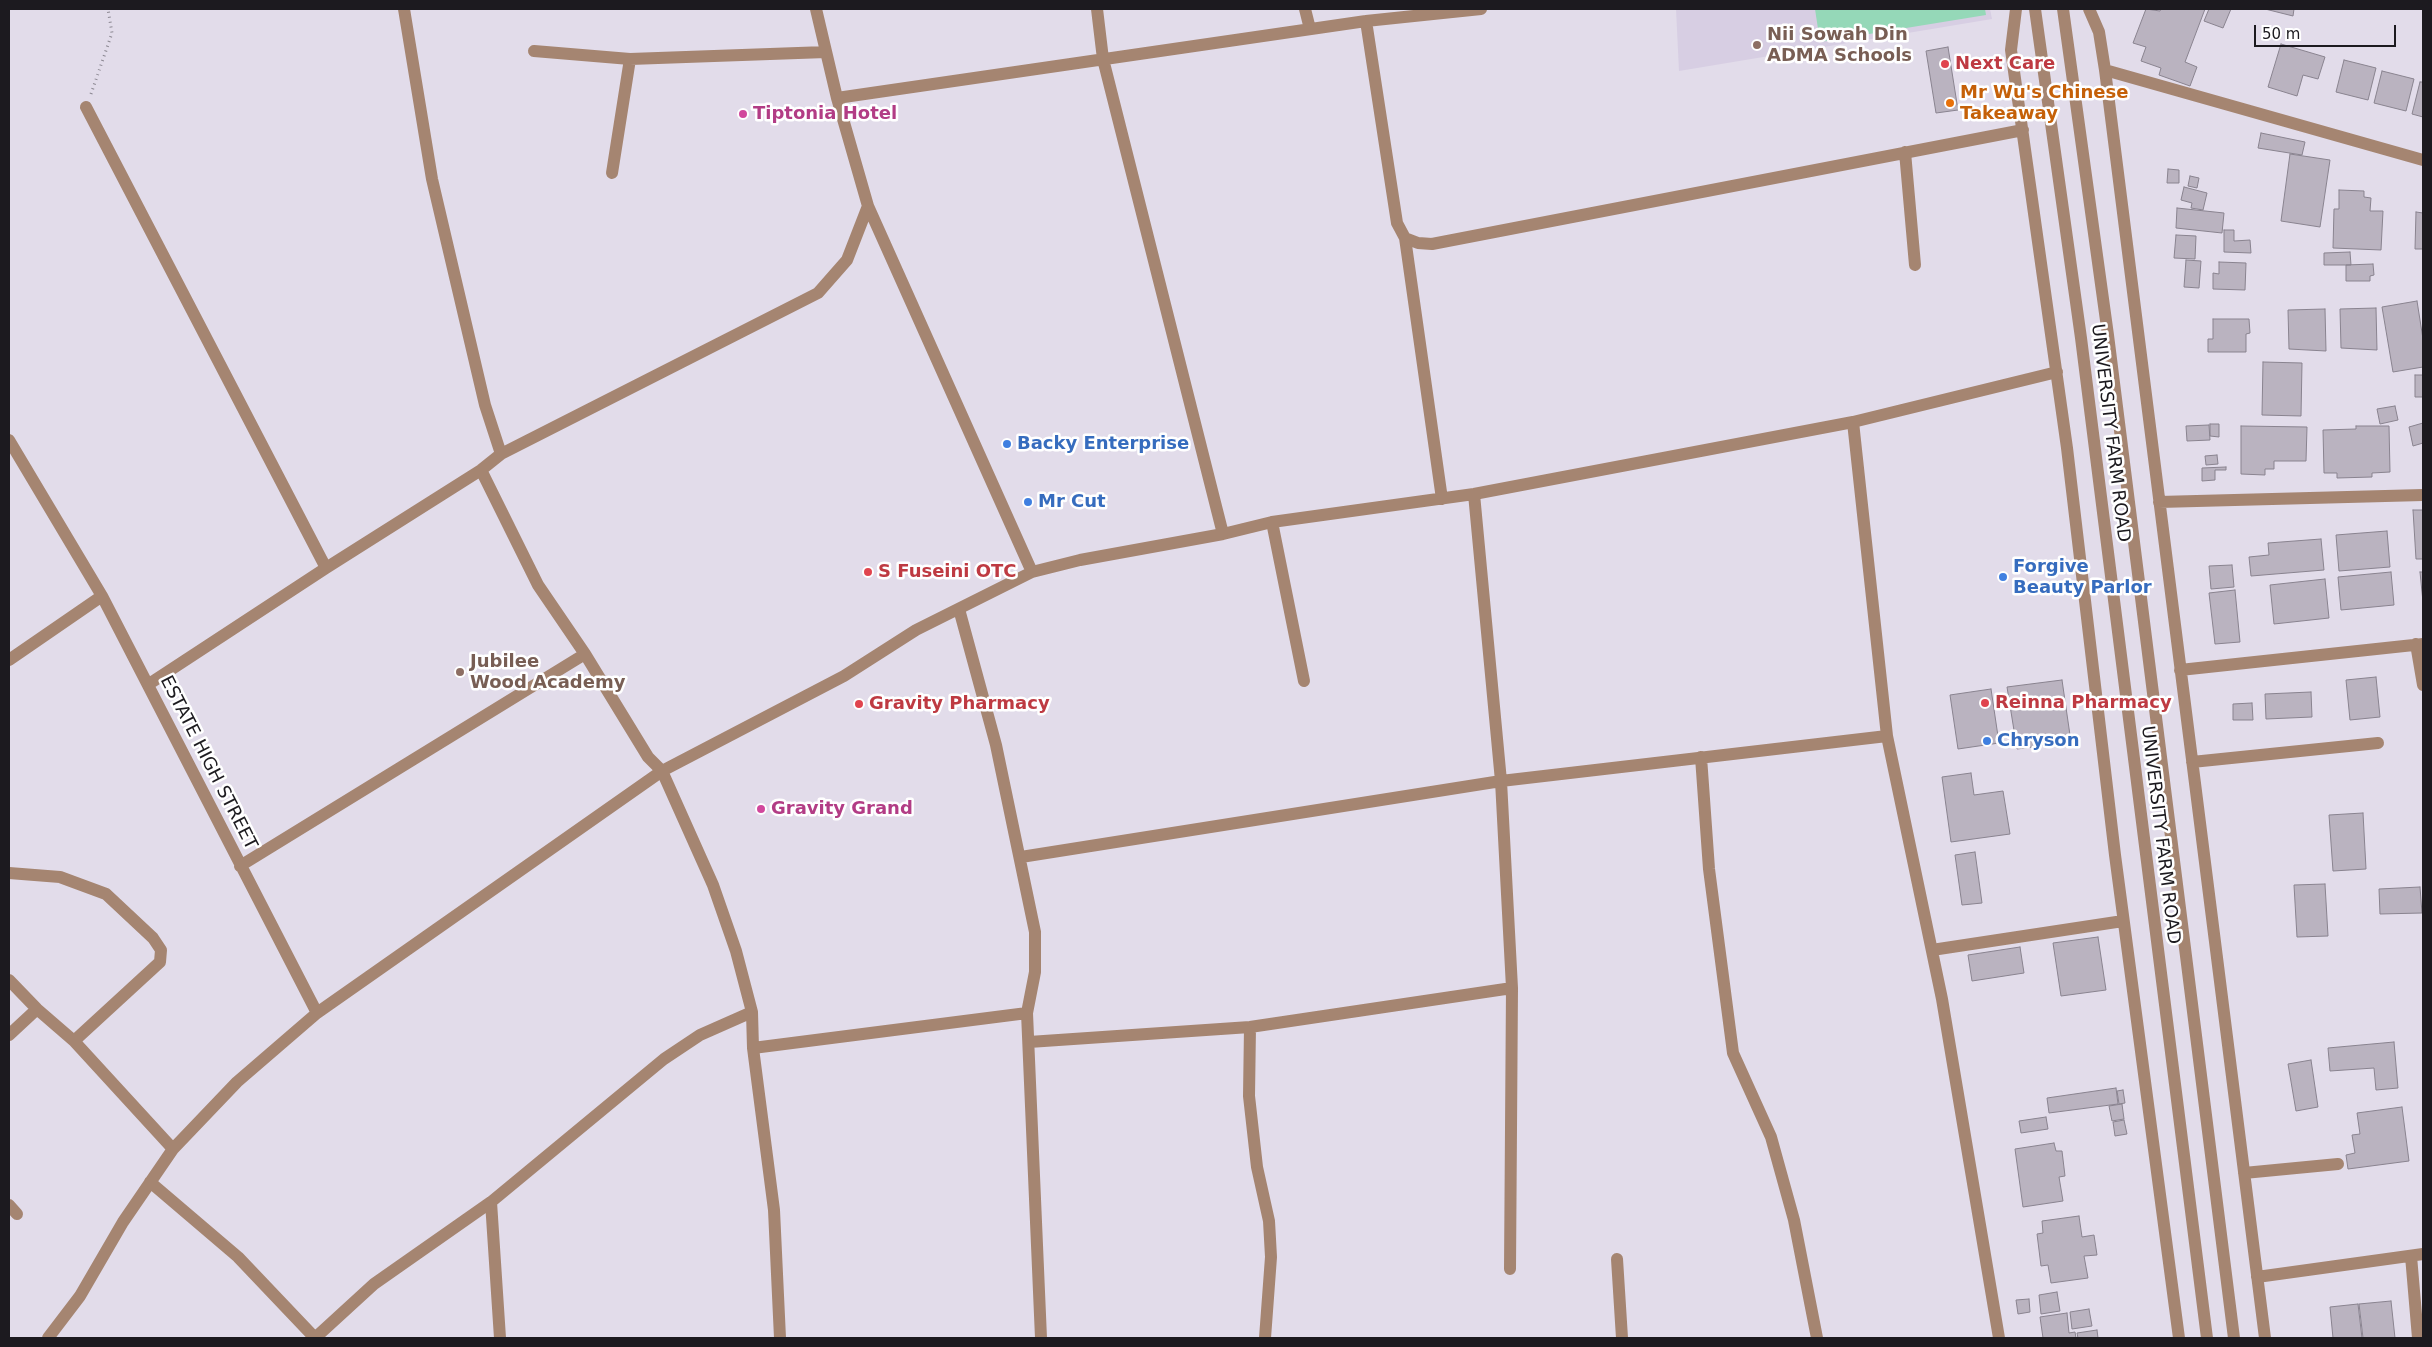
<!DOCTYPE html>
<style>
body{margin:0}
#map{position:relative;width:2432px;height:1347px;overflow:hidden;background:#e2dcea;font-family:"DejaVu Sans",sans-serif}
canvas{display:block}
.frame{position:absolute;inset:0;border:10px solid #1c1a1f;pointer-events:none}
.scale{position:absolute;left:2254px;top:25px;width:142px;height:22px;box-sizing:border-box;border:2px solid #1c1a1f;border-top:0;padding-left:6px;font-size:15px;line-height:18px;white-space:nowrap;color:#1c1a1f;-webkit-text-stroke:4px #fff;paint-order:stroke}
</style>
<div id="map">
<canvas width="2432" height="1347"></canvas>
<div class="frame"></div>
<div class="scale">50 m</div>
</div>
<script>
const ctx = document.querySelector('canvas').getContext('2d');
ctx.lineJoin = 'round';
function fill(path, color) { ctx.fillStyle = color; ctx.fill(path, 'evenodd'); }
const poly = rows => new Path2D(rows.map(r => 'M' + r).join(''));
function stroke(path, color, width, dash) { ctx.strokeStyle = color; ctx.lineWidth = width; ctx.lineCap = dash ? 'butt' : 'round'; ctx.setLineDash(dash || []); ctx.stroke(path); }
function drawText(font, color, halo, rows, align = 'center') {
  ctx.font = font + ' "DejaVu Sans",sans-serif'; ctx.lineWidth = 5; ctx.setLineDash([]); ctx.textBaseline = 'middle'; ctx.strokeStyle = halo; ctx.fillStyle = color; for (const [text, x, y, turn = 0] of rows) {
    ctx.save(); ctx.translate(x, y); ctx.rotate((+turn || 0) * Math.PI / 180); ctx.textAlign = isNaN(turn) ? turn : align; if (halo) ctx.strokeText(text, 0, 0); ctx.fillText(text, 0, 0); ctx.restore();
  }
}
const built = poly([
 [1676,9,1990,9,1992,19,1679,71]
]);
const green = poly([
 [1815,9,1985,9,1986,15,1820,42]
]);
const building = poly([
 [2146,9,2160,11,2161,9,2205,9,2185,62,2197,67,2190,86,2159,75,2161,68,2141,61,2146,47,2133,43,2146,9],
 [2209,9,2231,9,2223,28,2204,21,2209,9],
 [2265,9,2294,9,2293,16,2265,9],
 [2281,44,2325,57,2318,79,2303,75,2297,96,2268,87,2281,44],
 [1948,47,1958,110,1936,113,1926,51,1948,47],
 [2344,60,2376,68,2368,100,2336,92,2344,60],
 [2382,71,2414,79,2406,111,2374,103,2382,71],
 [2420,82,2423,82,2423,117,2412,114,2420,82],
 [2261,133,2305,142,2302,155,2258,148,2261,133],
 [2290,154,2330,160,2320,227,2281,221,2290,154],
 [2168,169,2179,170,2179,183,2167,183,2168,169],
 [2190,176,2199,178,2197,188,2188,186,2190,176],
 [2184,187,2207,193,2203,210,2191,208,2192,203,2181,200,2184,187],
 [2339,190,2364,191,2364,197,2371,198,2370,211,2383,211,2381,250,2333,248,2334,209,2339,209,2339,190],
 [2177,208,2224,213,2222,233,2176,228,2177,208],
 [2416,212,2423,213,2423,249,2415,249,2416,212],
 [2224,230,2234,230,2234,241,2250,240,2251,253,2224,252,2224,230],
 [2176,235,2196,236,2195,259,2174,258,2176,235],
 [2350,252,2351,265,2324,265,2324,253,2350,252],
 [2186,260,2201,261,2199,288,2184,287,2186,260],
 [2219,262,2246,263,2245,290,2213,289,2213,273,2219,274,2219,262],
 [2373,264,2374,275,2370,276,2370,281,2346,281,2346,265,2373,264],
 [2417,301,2423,339,2423,367,2393,372,2382,307,2417,301],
 [2376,308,2377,350,2341,348,2340,309,2376,308],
 [2325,309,2326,351,2289,349,2288,310,2325,309],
 [2213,319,2249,319,2250,333,2246,334,2246,352,2208,352,2208,339,2213,339,2213,319],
 [2263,362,2302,363,2301,416,2262,415,2263,362],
 [2415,375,2423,375,2423,397,2415,397,2415,375],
 [2395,406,2398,420,2380,424,2377,409,2395,406],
 [2423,423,2423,443,2413,446,2409,427,2423,423],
 [2210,424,2219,424,2219,437,2210,436,2210,424],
 [2209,425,2210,440,2187,441,2186,426,2209,425],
 [2241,426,2307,427,2306,461,2274,461,2274,469,2265,469,2265,475,2241,474,2241,426],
 [2356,426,2389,426,2390,472,2372,473,2372,477,2337,478,2337,473,2324,473,2323,430,2356,429,2356,426],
 [2217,455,2218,464,2206,465,2205,456,2217,455],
 [2226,467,2226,470,2215,470,2215,480,2202,481,2202,468,2226,467],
 [2413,510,2423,510,2423,559,2416,559,2413,510],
 [2387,531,2390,567,2339,571,2336,535,2387,531],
 [2321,539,2324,570,2251,576,2249,557,2269,555,2268,543,2321,539],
 [2232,565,2234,587,2211,589,2209,566,2232,565],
 [2391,572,2394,605,2341,610,2338,577,2391,572],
 [2420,572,2423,572,2423,602,2420,572],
 [2325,579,2329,618,2274,624,2270,585,2325,579],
 [2235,590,2240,642,2215,644,2209,593,2235,590],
 [2376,677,2380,717,2350,720,2346,680,2376,677],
 [2062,680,2071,742,2017,749,2007,687,2062,680],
 [1991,689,1999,743,1958,749,1950,695,1991,689],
 [2311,692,2312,717,2266,719,2265,694,2311,692],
 [2252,703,2253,720,2233,720,2233,704,2252,703],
 [1971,773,1974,795,2003,791,2010,834,1951,842,1942,777,1971,773],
 [2363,813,2366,869,2333,871,2329,815,2363,813],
 [1975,852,1982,903,1962,905,1955,855,1975,852],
 [2325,884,2328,936,2297,937,2294,885,2325,884],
 [2420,887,2422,913,2380,914,2379,889,2420,887],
 [2098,937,2106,990,2061,996,2053,943,2098,937],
 [2020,947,2024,973,1972,981,1968,955,2020,947],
 [2394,1042,2398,1088,2376,1090,2374,1068,2330,1071,2328,1048,2394,1042],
 [2311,1060,2318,1107,2296,1111,2288,1064,2311,1060],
 [2116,1088,2118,1104,2049,1113,2047,1098,2116,1088],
 [2123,1090,2125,1103,2119,1104,2117,1091,2123,1090],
 [2122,1104,2124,1119,2112,1121,2109,1106,2122,1104],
 [2402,1107,2409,1161,2348,1169,2346,1155,2355,1153,2352,1135,2360,1134,2357,1113,2402,1107],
 [2046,1117,2048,1129,2021,1133,2019,1121,2046,1117],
 [2124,1120,2127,1134,2115,1136,2113,1122,2124,1120],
 [2054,1143,2056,1151,2062,1151,2065,1176,2059,1177,2063,1201,2023,1207,2015,1149,2054,1143],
 [2079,1216,2082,1237,2094,1235,2097,1255,2084,1256,2088,1278,2051,1283,2048,1265,2041,1266,2037,1234,2043,1233,2042,1221,2079,1216],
 [2057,1292,2060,1311,2041,1314,2039,1295,2057,1292],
 [2029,1299,2030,1312,2018,1314,2016,1300,2029,1299],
 [2391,1301,2395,1338,2363,1338,2359,1304,2391,1301],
 [2358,1304,2362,1338,2333,1338,2330,1307,2358,1304],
 [2089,1309,2092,1326,2072,1329,2070,1312,2089,1309],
 [2067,1313,2069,1333,2075,1332,2076,1338,2043,1338,2040,1317,2067,1313],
 [2097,1330,2098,1338,2078,1338,2077,1333,2097,1330]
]);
const path = poly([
 [91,94,112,33,108,9]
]);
const minor = poly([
 [404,9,432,179,485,405,501,454],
 [816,9,837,98,868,206,1032,572],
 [1097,9,1103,59,1223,534],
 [1305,9,1310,29],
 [2016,9,2011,50,2067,448,2115,855,2179,1338],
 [2035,9,2081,338,2207,1338],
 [2063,9,2108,335,2234,1338],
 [2089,9,2099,32,2105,70,2265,1338],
 [1366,21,1397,223,1405,238,1418,243,1432,244,2023,130],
 [534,51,630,59],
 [2105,70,2423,160],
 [837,98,1366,21,1481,9],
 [86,107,326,568],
 [1905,152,1915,265],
 [612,173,630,59,826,52],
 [1405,238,1442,499],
 [1853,422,1887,736,1942,999,1999,1338],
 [9,440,102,596,317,1013,237,1082,173,1149,123,1222,80,1296,48,1338],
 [481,470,538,585,585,654,648,757,662,771,713,885,736,951,752,1012,753,1048,774,1210,780,1338],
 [1474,494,1501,781,1512,988,1510,1269],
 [2159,502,2423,495],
 [1272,522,1304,681],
 [959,609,996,745,1035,932,1035,972,1027,1013,1041,1338],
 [2416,644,2423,685],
 [9,660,102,596],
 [2180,670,2423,644],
 [149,684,326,568,481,470,501,454,818,293,847,260,868,206],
 [1701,757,1709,869,1733,1053,1771,1137,1794,1220,1817,1338],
 [2192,762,2378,743],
 [1021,857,1501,781,1887,736],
 [240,866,585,654],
 [9,873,60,877,106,894,153,938,161,950,160,962,74,1041],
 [1932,950,2123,921],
 [9,980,37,1009,74,1041,173,1149],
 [317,1013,662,771,844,676,916,630,1032,572,1080,560,1223,534,1272,522,1474,494,1853,422,2057,372],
 [1250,1027,1249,1096,1257,1167,1269,1221,1271,1257,1265,1338],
 [9,1035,37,1009],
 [1029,1042,1250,1027,1512,988],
 [753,1048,1027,1013],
 [2244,1173,2338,1164],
 [150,1182,238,1257,315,1338],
 [491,1202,500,1338],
 [9,1205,17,1214],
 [2411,1256,2418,1338],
 [1617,1259,1622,1338],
 [2257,1277,2423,1254],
 [315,1338,374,1284,491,1202,664,1059,700,1035,752,1012]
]);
const markers = [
 [1757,45,5,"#8d6e63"],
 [1945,64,5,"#e0444e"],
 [1950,103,5,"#e8710a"],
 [743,114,5,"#d1479c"],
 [1007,444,5,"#3f7fe0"],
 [1028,502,5,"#3f7fe0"],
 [868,572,5,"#e0444e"],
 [2003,577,5,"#3f7fe0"],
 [460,672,5,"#8d6e63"],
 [1985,703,5,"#e0444e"],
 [859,704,5,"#e0444e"],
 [1987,741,5,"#3f7fe0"],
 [761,809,5,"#d1479c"]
];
const educationNames = [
 ["Nii Sowah Din",1767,35],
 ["ADMA Schools",1767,56],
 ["Jubilee",470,662],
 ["Wood Academy",470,683]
];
const healthNames = [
 ["Next Care",1955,64],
 ["S Fuseini OTC",878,572],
 ["Reinna Pharmacy",1995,703],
 ["Gravity Pharmacy",869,704]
];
const foodNames = [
 ["Mr Wu's Chinese",1960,93],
 ["Takeaway",1960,114]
];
const hotelNames = [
 ["Tiptonia Hotel",753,114],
 ["Gravity Grand",771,809]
];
const streetNames = [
 ["UNIVERSITY FARM ROAD",2110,433,83],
 ["ESTATE HIGH STREET",208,763,63],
 ["UNIVERSITY FARM ROAD",2160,835,83]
];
const shopNames = [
 ["Backy Enterprise",1017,444],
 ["Mr Cut",1038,502],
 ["Forgive",2013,567],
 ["Beauty Parlor",2013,588],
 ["Chryson",1997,741]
];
fill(built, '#d7cee3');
fill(green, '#95d8b8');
fill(building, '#bab3c0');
stroke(building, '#89838f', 1);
stroke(path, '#8c8892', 3, [1, 4]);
stroke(minor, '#a58571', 12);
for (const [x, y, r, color] of markers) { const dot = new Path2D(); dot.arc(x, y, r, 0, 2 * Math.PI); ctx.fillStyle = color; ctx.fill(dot); stroke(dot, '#fff', 2); }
drawText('bold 18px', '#785e54', '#fff', educationNames, 'left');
drawText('bold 18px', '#be3a42', '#fff', healthNames, 'left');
drawText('bold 18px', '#c56008', '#fff', foodNames, 'left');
drawText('bold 18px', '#b23c85', '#fff', hotelNames, 'left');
drawText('18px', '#1c1a1f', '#fff', streetNames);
drawText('bold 18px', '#366cbe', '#fff', shopNames, 'left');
</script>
